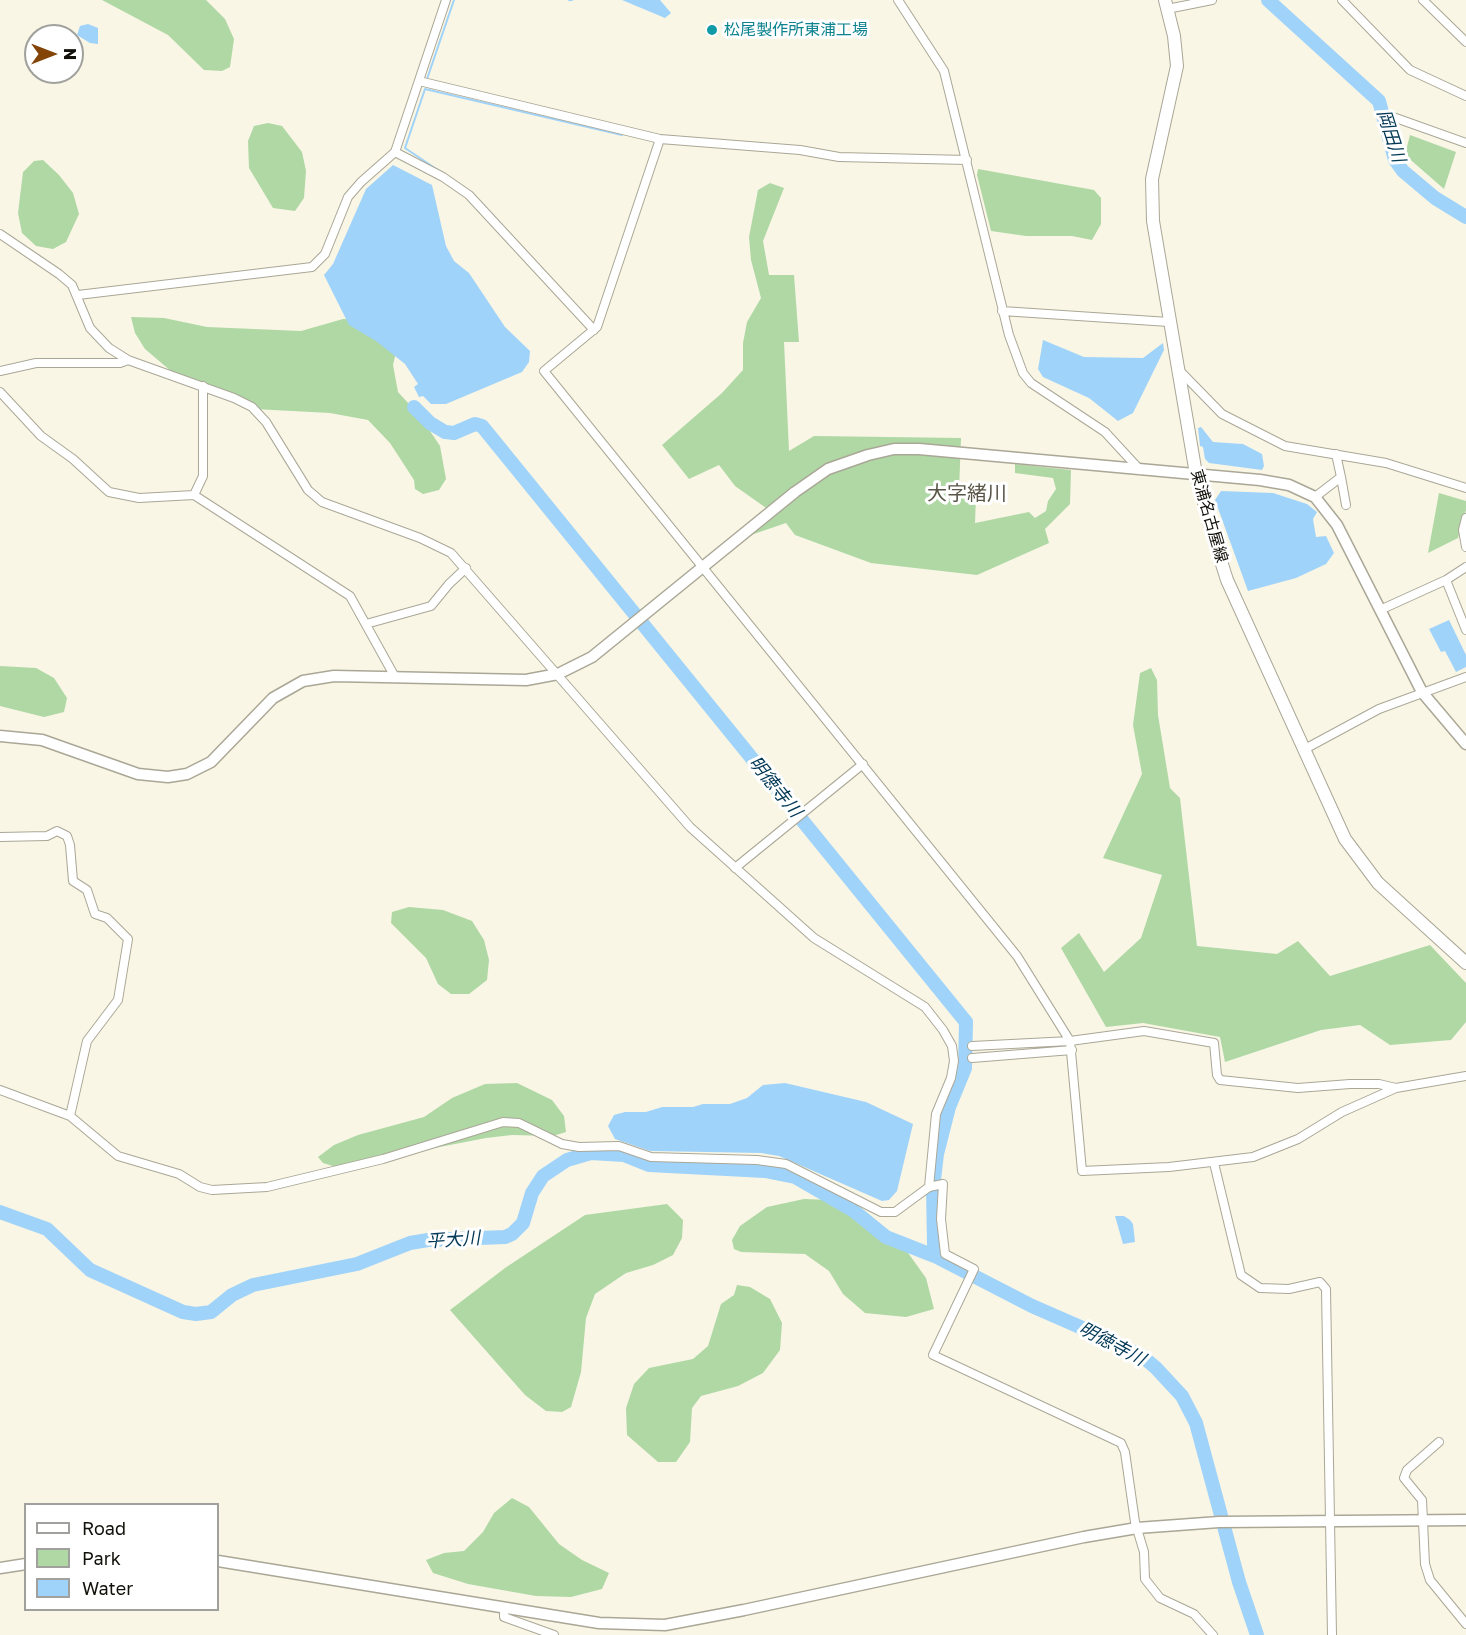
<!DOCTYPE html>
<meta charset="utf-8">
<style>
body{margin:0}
#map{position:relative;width:1466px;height:1635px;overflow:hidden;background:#f9f6e5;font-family:"Golos Text",sans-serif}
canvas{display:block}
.legend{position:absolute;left:24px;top:1503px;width:195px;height:108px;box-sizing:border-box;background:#fff;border:2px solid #a0a09d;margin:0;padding:8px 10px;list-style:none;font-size:18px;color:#12110b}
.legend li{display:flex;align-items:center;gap:12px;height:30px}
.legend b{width:30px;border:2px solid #a0a09d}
.north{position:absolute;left:24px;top:24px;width:60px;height:60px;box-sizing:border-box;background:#fff;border:2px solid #a0a09d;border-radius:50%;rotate:90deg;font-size:16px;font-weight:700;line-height:24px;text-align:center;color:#12110b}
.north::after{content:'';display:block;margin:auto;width:21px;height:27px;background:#834406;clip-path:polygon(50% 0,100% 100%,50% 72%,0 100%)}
</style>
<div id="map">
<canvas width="1466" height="1635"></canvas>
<ul class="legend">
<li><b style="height:8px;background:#fff"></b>Road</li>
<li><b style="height:16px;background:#afd8a5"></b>Park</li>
<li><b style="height:16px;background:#a0d3fa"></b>Water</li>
</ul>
<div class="north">N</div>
</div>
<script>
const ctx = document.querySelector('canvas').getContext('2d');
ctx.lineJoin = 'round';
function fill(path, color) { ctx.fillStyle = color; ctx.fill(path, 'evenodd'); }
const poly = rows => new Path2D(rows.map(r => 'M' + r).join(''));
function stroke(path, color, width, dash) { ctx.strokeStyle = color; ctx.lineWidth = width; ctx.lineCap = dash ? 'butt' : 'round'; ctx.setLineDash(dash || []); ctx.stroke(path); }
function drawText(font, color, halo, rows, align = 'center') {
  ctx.font = font + ' "Golos Text","Noto Sans JP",sans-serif'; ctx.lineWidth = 6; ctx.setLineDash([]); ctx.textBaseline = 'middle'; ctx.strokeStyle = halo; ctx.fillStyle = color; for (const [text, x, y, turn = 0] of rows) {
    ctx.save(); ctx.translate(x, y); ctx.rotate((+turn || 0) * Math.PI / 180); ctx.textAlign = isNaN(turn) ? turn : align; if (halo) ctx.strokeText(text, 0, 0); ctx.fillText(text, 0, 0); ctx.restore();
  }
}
const green = poly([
 [102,0,206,0,225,19,234,39,230,67,222,71,204,70,168,35],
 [268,123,282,126,302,152,306,171,304,198,295,211,273,208,249,168,248,141,254,126],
 [1410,135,1456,152,1444,189,1405,155],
 [43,160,59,175,73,193,79,214,66,242,53,249,36,246,22,233,18,213,23,172,34,161],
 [978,169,1094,190,1101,198,1101,224,1092,240,1072,236,1026,236,991,231,977,175],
 [770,183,784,188,763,241,769,275,794,275,799,342,784,342,789,451,814,436,961,438,959,491,976,495,975,523,1029,512,1035,518,1046,511,1048,501,1056,489,1053,478,1015,473,1015,464,1071,470,1070,504,1045,529,1049,543,977,575,871,563,795,535,786,523,742,538,769,510,735,486,719,465,689,479,662,445,722,393,743,370,743,343,747,322,761,298,751,260,749,237,758,190],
 [131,317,164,318,207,327,301,331,343,319,373,319,400,335,393,365,398,392,420,416,440,446,446,479,439,490,423,494,415,489,414,480,390,443,368,420,330,413,254,409,210,394,178,377,145,349,135,333],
 [1439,493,1466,501,1466,510,1458,538,1428,553],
 [0,666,36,668,54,678,67,698,64,712,44,717,0,706],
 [1151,668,1157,680,1158,715,1170,788,1180,798,1197,946,1277,954,1298,941,1330,976,1430,945,1466,983,1466,1022,1451,1040,1390,1045,1360,1025,1321,1030,1225,1062,1220,1037,1143,1023,1106,1027,1061,948,1079,933,1104,972,1141,938,1162,875,1103,858,1142,774,1133,725,1140,673],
 [409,907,443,910,472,921,484,940,489,960,487,980,469,994,451,994,438,984,426,958,391,923,392,912],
 [517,1083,552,1100,564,1116,566,1132,553,1136,512,1135,486,1138,336,1167,323,1163,318,1157,334,1145,358,1135,424,1117,452,1098,485,1084],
 [804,1199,831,1200,867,1216,901,1243,926,1278,934,1309,906,1317,865,1313,843,1294,829,1271,805,1254,741,1252,734,1249,732,1240,740,1226,767,1207],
 [667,1204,683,1220,682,1238,673,1255,653,1265,626,1273,595,1294,586,1318,581,1372,571,1407,562,1412,546,1411,525,1395,450,1310,505,1268,585,1215],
 [737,1285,750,1287,770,1299,782,1323,780,1350,763,1373,738,1386,701,1396,692,1408,690,1442,676,1462,658,1462,627,1435,626,1408,634,1384,649,1368,693,1359,708,1346,721,1304,734,1295],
 [512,1498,529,1507,559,1544,582,1560,609,1573,602,1589,571,1597,536,1596,468,1584,433,1573,426,1560,444,1553,464,1551,483,1532,494,1513]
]);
const water = poly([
 [622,0,660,0,671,13,665,18],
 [88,24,98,28,98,44,90,43,77,35,80,26],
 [393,165,432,185,446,246,454,261,469,273,505,327,530,351,529,362,522,372,446,404,431,404,423,396,419,397,414,387,418,384,405,364,376,341,349,325,324,275,333,264,366,189],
 [1043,340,1084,357,1143,358,1163,343,1164,350,1133,413,1118,421,1089,398,1043,377,1038,369],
 [1201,427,1213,442,1243,444,1262,454,1264,466,1262,470,1209,463,1205,459,1203,447,1200,446,1198,428],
 [1221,491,1273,493,1307,504,1317,512,1313,519,1316,537,1326,536,1334,553,1326,564,1296,578,1248,591,1215,500],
 [1449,620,1466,655,1466,667,1456,672,1445,651,1441,652,1429,629],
 [785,1083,866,1102,913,1124,897,1191,889,1200,882,1201,779,1156,761,1153,650,1151,615,1139,608,1126,614,1115,625,1112,646,1112,662,1107,693,1107,703,1104,730,1104,747,1098,763,1085],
 [1115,1216,1124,1216,1130,1220,1133,1224,1135,1242,1123,1244]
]);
const stream = poly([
 [569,0,572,0],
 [427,79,454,0],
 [502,225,472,193,405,148,425,89,622,135]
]);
const river = poly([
 [1268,0,1379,101,1395,160,1403,171,1435,198,1466,217],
 [414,407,430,423,445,432,454,433,475,424,482,426,966,1022,965,1068,949,1107,937,1154,933,1188,934,1246,937,1257],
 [0,1212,47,1229,90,1270,183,1312,196,1314,211,1312,232,1295,253,1285,357,1264,410,1243,428,1240,505,1237,512,1234,523,1223,532,1193,543,1176,567,1160,591,1153,624,1155,649,1165,765,1171,795,1177,854,1211,886,1237,937,1257,1032,1306,1103,1337,1142,1356,1156,1368,1182,1396,1196,1423,1239,1582,1257,1635]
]);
const street = poly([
 [898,0,944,71,1009,335,1023,373,1031,383,1105,432,1140,470],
 [1342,0,1410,70,1466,96],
 [1423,0,1466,42],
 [1167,9,1212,0],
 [419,81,660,139,800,150,839,157,967,160],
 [1393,117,1466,143],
 [660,139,597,327,544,371,1017,956,1070,1041,1082,1171,1169,1167,1253,1157,1298,1139,1342,1112,1396,1088,1466,1076],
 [395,152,443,177,469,195,594,330],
 [0,234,59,274,72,285,90,328,109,348,128,360,234,398,252,407,266,422,308,490,322,502,420,538,451,553,690,827,814,938,925,1007,943,1030,952,1046,954,1061,951,1078,936,1114,929,1187],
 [78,295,312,267,325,254,348,197,361,182,395,152,446,0],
 [1002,311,1169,322],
 [0,371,36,363,120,363,128,360],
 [1180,371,1222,414,1285,446,1386,463,1466,488],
 [0,392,41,436,73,459,109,492,139,498,194,495,350,596,395,677],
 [1341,477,1346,505],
 [194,495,203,476,203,386],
 [1315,497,1341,477,1336,454],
 [1466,518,1463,530,1466,547],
 [1446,580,1466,630],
 [1380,610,1446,580,1466,567],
 [366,624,431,606,449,584,466,568],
 [1303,750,1379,709,1466,677],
 [0,837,47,836,57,831,67,836,70,845,73,881,87,890,95,914,107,918,128,939,118,1000,87,1041,70,1116],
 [735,868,863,764],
 [972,1046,1070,1041,1144,1031,1214,1043,1217,1075,1220,1080,1298,1088,1350,1084,1379,1084,1396,1088],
 [972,1058,1072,1050],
 [0,1090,70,1116,118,1156,179,1174,200,1187,212,1190,267,1187,383,1159,503,1122,519,1123,562,1144,579,1147,619,1146,651,1157,757,1160,786,1164,881,1212,895,1212,929,1187,943,1184,941,1219,945,1254,974,1269,933,1355,1121,1443,1125,1452,1135,1522,1144,1552,1145,1579,1160,1598,1194,1614,1213,1635],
 [1214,1163,1241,1275,1260,1288,1289,1289,1320,1282,1326,1289,1332,1635],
 [1439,1442,1407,1470,1404,1478,1422,1500,1425,1564,1430,1580,1466,1624],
 [504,1607,504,1617,554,1635]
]);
const secondary = poly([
 [0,736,42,740,138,774,168,777,187,774,211,762,273,698,303,681,334,676,526,680,558,674,592,657,795,492,828,469,868,455,894,449,919,449,1260,480,1289,485,1315,497,1337,525,1422,692,1466,744],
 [218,1561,599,1623,665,1625,744,1610,1084,1537,1137,1528,1219,1522,1466,1520],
 [0,1568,26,1564]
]);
const primary = poly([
 [1165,0,1174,36,1177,66,1152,179,1153,221,1196,474,1215,542,1227,580,1345,839,1378,883,1466,963]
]);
const markers = [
 [712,30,6,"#0f9aa8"]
];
const cultureNames = [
 ["松尾製作所東浦工場",724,30]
];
const streetNames = [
 ["東浦名古屋線",1209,516,74]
];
const waterNames = [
 ["岡田川",1391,136,72],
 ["明徳寺川",775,787,51],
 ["平大川",453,1240,-4],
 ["明徳寺川",1112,1344,28]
];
const quarterNames = [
 ["大字緒川",967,494]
];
fill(green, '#afd8a5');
fill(water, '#a0d3fa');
stroke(stream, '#a0d3fa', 2);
stroke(river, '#a0d3fa', 14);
stroke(street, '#aaa797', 10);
stroke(secondary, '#aaa797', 13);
stroke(primary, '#aaa797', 14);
stroke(street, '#fff', 8);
stroke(secondary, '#fff', 10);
stroke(primary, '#fff', 12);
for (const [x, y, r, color] of markers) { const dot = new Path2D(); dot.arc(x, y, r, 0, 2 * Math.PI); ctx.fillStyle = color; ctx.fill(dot); stroke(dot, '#fff', 2); }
drawText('16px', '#0d838f', '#fff', cultureNames, 'left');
drawText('16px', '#12110b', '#fff', streetNames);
drawText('italic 18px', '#003755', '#fff', waterNames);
drawText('20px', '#595648', '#fff', quarterNames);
</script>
